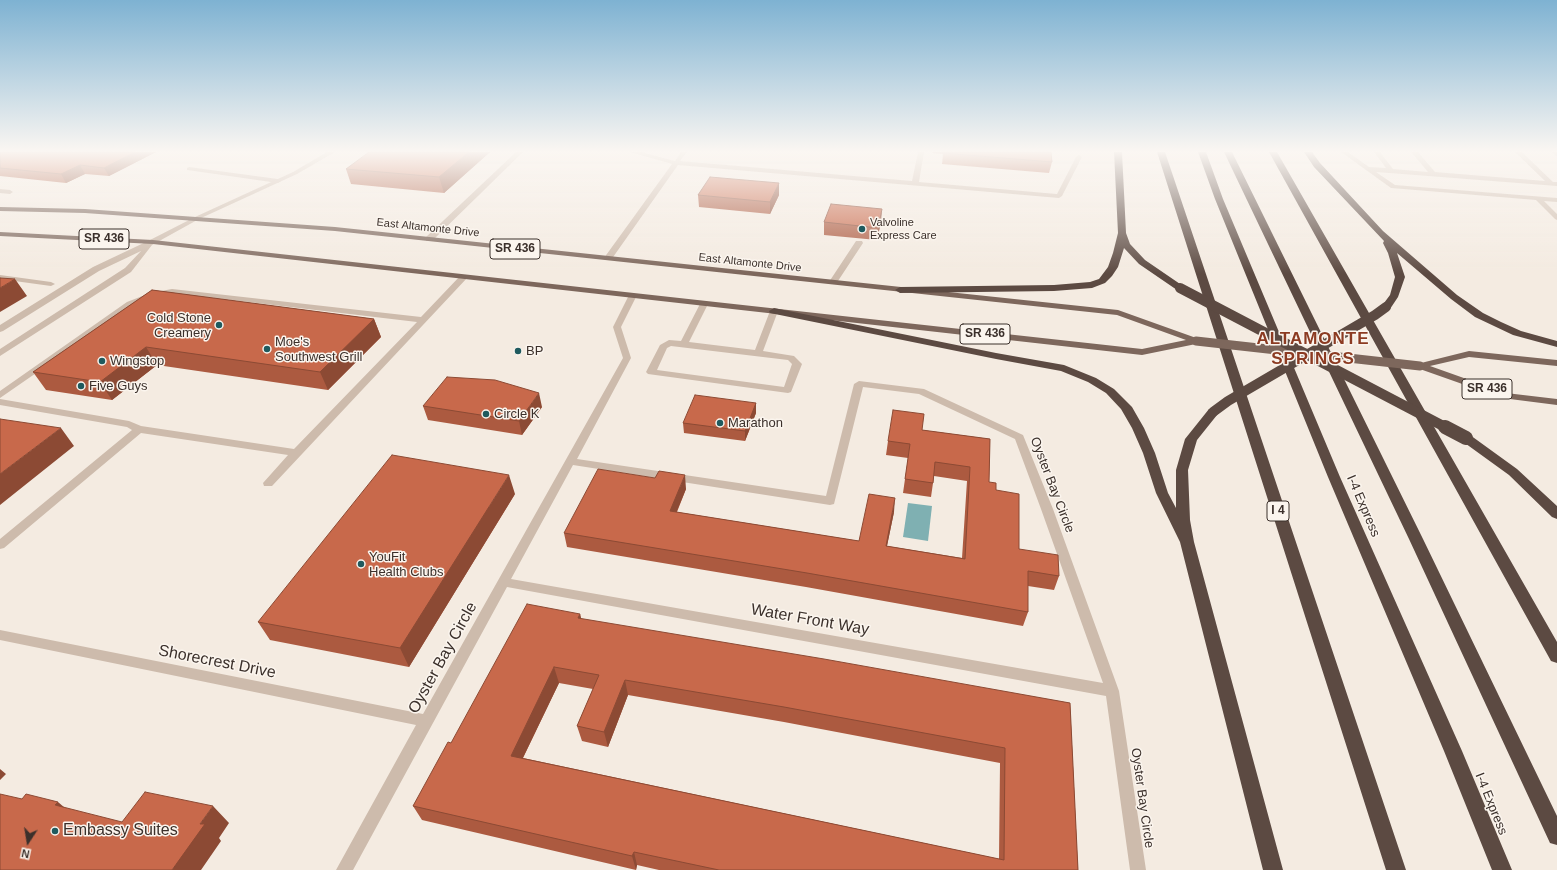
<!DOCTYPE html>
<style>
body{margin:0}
#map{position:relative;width:1557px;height:870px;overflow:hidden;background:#f4ebe1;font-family:Helvetica,sans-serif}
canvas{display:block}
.north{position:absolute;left:8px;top:822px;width:40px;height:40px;-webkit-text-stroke:3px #fbf5ee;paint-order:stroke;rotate:192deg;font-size:11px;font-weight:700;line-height:16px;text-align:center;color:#3b302b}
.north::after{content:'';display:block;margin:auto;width:14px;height:18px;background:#3b302b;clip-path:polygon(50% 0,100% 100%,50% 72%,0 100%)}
</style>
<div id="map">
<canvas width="1557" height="870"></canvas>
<div class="north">N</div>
</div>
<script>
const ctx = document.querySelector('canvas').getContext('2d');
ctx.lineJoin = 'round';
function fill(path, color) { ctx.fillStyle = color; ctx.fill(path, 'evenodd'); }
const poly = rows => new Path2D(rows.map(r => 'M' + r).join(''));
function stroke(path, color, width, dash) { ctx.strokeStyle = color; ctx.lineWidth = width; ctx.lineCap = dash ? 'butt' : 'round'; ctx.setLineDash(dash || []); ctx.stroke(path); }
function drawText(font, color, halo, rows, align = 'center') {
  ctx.font = font + ' Helvetica,sans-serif'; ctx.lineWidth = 3; ctx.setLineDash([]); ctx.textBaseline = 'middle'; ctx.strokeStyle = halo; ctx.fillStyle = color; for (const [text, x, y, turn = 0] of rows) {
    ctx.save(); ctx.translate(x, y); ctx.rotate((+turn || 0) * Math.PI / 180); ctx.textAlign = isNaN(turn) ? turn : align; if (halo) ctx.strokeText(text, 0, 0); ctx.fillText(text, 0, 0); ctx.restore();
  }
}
const water = poly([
 [908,503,932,506,928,541,903,537]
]);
const lane = poly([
 [516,152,523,152,432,241,426,241,426,237,516,152],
 [630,152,641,152,675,161,681,152,687,152,680,161,912,181,918,152,924,152,919,182,1057,194,1076,157,1079,155,1082,157,1062,196,1059,198,678,165,611,260,608,260,604,258,672,164,630,152],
 [1341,152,1348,152,1369,167,1386,168,1374,152,1380,152,1393,169,1428,172,1411,152,1418,152,1435,172,1545,181,1515,152,1522,152,1553,182,1557,182,1557,186,1376,172,1395,185,1557,198,1557,202,1544,201,1557,214,1557,220,1555,219,1536,200,1391,188,1341,152],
 [1552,152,1557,152,1557,156,1555,155,1552,152],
 [189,167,278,179,281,181,278,183,187,170,187,168,189,167],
 [856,241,862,241,863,243,836,284,830,284,829,282,856,241],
 [0,275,51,282,55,284,51,286,0,279,0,275],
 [461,275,464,275,468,277,272,486,264,486,263,483,288,455,141,433,4,548,0,549,0,539,132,430,127,427,0,405,0,399,129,421,141,426,294,449,417,322,172,293,155,297,133,306,0,398,0,391,127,302,150,293,172,289,421,317,461,275],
 [701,302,704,302,708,304,689,342,755,350,770,311,774,309,777,309,778,311,763,351,794,356,802,364,791,392,788,393,648,374,646,372,660,345,669,340,681,341,701,302],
 [671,346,788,360,792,364,784,387,657,370,667,348,671,346]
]);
const street = poly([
 [327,152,335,152,297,174,199,219,152,245,131,272,0,356,0,349,125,268,141,251,99,271,3,331,0,332,0,325,93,267,150,240,195,217,293,172,327,152],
 [0,189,10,190,13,192,10,194,0,193,0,189],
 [630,293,633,293,637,295,621,327,631,358,577,459,826,496,854,384,859,381,924,389,1023,435,1053,509,1119,691,1146,870,1130,870,1106,696,507,587,353,870,336,870,416,725,0,640,0,630,423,714,623,358,613,327,630,293],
 [863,387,919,394,1015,439,1041,509,1103,683,511,579,573,465,830,505,834,504,863,387]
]);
const primary = poly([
 [0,207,85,209,335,227,1118,310,1199,339,1200,341,1196,344,1142,355,153,244,0,236,0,232,153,240,1142,349,1186,340,1117,315,335,231,85,213,0,211,0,207],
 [1469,351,1557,360,1557,366,1469,357,1430,366,1506,393,1557,399,1557,405,1502,398,1417,368,1415,366,1417,364,1469,351]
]);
const highway = poly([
 [1114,152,1122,152,1126,233,1130,244,1145,260,1183,286,1185,288,1183,290,1177,290,1139,264,1124,248,1118,267,1112,276,1105,283,1092,288,1054,291,900,293,895,290,900,287,1054,285,1090,282,1099,279,1108,267,1113,253,1118,233,1114,152],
 [1157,152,1165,152,1406,870,1386,870,1157,152],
 [1198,152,1206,152,1223,199,1340,477,1462,751,1512,870,1492,870,1444,751,1328,477,1215,199,1198,152],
 [1224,152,1232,152,1423,539,1557,816,1557,845,1550,843,1409,539,1224,152],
 [1269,152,1277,152,1557,642,1557,663,1551,661,1269,152],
 [1304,152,1312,152,1320,163,1383,231,1457,295,1483,313,1501,322,1521,331,1557,341,1557,347,1513,335,1475,317,1451,299,1397,253,1405,277,1398,297,1390,309,1382,309,1381,307,1390,295,1395,277,1388,253,1383,243,1384,241,1314,167,1304,152],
 [774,308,996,353,1064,365,1096,378,1114,389,1132,407,1144,428,1155,453,1168,493,1176,508,1176,470,1185,439,1209,409,1217,409,1219,412,1217,415,1197,440,1188,470,1190,520,1194,542,1283,870,1263,870,1180,542,1156,493,1143,453,1132,428,1121,409,1106,393,1088,382,1061,371,996,359,770,313,769,311,774,308],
 [1466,434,1470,435,1517,469,1557,506,1557,519,1552,517,1509,475,1462,441,1460,438,1462,435,1466,434]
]);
const primaryBridge = poly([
 [1196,341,1420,366]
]);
const highwayBridgeFar1 = poly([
 [1180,288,1447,428],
 [1213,412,1228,401,1375,315,1386,307]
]);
const highwayBridge = poly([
 [1445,427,1466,438]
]);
const wall = poly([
 [0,152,156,152,109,176,85,174,66,183,0,176],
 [490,152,444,193,351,184,346,169],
 [933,152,1051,152,1052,162,1049,173,942,164,943,154,932,153],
 [698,195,779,195,770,214,699,207],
 [824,222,881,222,877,240,824,235],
 [152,290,374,319,381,337,328,390,157,365,112,400,46,390,33,372],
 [756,403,756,413,745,441,684,433,683,423],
 [423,406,542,407,522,435,428,420],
 [922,430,990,439,989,482,996,490,1019,549,1059,576,1054,590,1028,586,1028,612,1023,626,806,587,567,547,564,533,655,478,686,489,677,512,859,541,894,512,887,546,962,558,967,481,934,476,931,497,903,493,908,458,886,455,888,441],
 [515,494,409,667,270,640,258,622],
 [580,614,581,619,1070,703,1078,870,659,870,637,865,636,870,422,820,413,806,451,743],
 [559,683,593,689,577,726,582,741,608,747,628,695,784,722,1000,763,999,859,523,758]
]);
const shadedWall = poly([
 [135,152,156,152,109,176,104,168],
 [469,152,490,152,444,193,439,177],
 [80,165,85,174,66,183,61,174],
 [779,183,779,195,770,214,770,202],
 [882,209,881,222,877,240,878,228],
 [15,279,27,296,0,312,0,288],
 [374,319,381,337,328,390,320,372],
 [146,347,157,365,112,400,100,382],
 [539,393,542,407,522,435,519,421],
 [756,403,756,413,745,441,745,431],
 [61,428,74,446,0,505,0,474],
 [509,475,515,494,409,667,400,648],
 [685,475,686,489,671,525,670,511],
 [895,498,894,512,884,560,886,546],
 [580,614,584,630,578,618],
 [554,667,559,683,517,770,511,756],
 [625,680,628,695,608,747,604,732],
 [0,769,6,774,0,780],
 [58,802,78,819,55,805],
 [213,806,229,823,219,838,221,841,201,870,172,870,200,824],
 [634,852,637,865,636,870,632,856]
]);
const building = poly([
 [0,152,135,152,104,168,80,165,61,174,0,168,0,152],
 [369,152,469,152,439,177,346,169,369,152],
 [943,152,1051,152,1052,162,943,153,943,152],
 [710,177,779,183,770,202,698,195,710,177],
 [831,204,882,209,878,228,824,222,831,204],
 [0,278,15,279,0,288,0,278],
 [152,290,374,319,320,372,146,347,100,382,33,372,152,290],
 [447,377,495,380,539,393,519,421,423,406,447,377],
 [695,395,756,403,745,431,683,423,695,395],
 [893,410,924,414,922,430,990,439,989,482,996,483,996,490,1019,494,1019,549,1058,555,1059,576,1028,571,1028,612,807,573,564,533,598,469,655,478,659,471,685,475,670,511,859,541,869,494,895,498,886,546,965,559,970,467,935,462,933,483,905,479,910,444,888,441,893,410],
 [0,419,61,428,0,474,0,419],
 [392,455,509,475,400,648,258,622,392,455],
 [527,604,580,614,578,618,824,659,1070,703,1078,870,719,870,634,852,632,856,413,806,448,742,451,743,527,604],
 [554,667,599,675,577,726,604,732,625,680,784,707,1005,748,1004,860,511,756,554,667],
 [145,792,213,806,200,824,205,824,172,870,0,870,0,794,22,799,26,794,58,802,55,805,122,822,145,792]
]);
const markers = [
 [862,229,4,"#1f5a5e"],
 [219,325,4,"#1f5a5e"],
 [267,349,4,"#1f5a5e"],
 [518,351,4,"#1f5a5e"],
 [102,361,4,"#1f5a5e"],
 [81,386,4,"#1f5a5e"],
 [486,414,4,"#1f5a5e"],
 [720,423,4,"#1f5a5e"],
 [361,564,4,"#1f5a5e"],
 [55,831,4,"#1f5a5e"]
];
const farPoinames = [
 ["Valvoline",870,223],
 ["Express Care",870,236]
];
const farStreetnames = [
 ["East Altamonte Drive",428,228,6],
 ["East Altamonte Drive",750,263,6]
];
const shields = [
 [104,239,50],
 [515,249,50],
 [985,334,50],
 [1487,389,50],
 [1278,511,22]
];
const shieldNames = [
 ["SR 436",104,239],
 ["SR 436",515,249],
 ["SR 436",985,334],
 ["SR 436",1487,389],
 ["I 4",1278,511]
];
const poiNames = [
 ["Cold Stone",211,318,"right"],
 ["Creamery",211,333,"right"],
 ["Moe's",275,342],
 ["Southwest Grill",275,357],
 ["BP",526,351],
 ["Wingstop",110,361],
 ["Five Guys",89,386],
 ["Circle K",494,414],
 ["Marathon",728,423],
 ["YouFit",369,557],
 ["Health Clubs",369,572]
];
const streetNames = [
 ["Oyster Bay Circle",1052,485,69],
 ["I-4 Express",1363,506,67],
 ["Oyster Bay Circle",1142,798,82],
 ["I-4 Express",1491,804,68]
];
const nearStreetnames = [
 ["Water Front Way",810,620,10],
 ["Oyster Bay Circle",443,658,-61],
 ["Shorecrest Drive",217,662,11]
];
const nearPoinames = [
 ["Embassy Suites",63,831]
];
const districtNames = [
 ["ALTAMONTE",1313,339],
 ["SPRINGS",1313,359]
];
fill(water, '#7fb0b2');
fill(lane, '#cdbbac');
fill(street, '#cdbbac');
fill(primary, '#7d675c');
fill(highway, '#5c4a42');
stroke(primaryBridge, '#7d675c', 9);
stroke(highwayBridgeFar1, '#5c4a42', 10);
stroke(highwayBridge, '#5c4a42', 14);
fill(wall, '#ac5a40');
fill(shadedWall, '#8c4a34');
fill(building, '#c8694b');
stroke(building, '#8c4a34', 1);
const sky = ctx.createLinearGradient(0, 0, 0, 274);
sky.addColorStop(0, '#7eb2d2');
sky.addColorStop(0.55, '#faf6f2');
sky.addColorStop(1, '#faf6f200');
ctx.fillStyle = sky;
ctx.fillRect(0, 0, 1557, 274);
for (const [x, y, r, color] of markers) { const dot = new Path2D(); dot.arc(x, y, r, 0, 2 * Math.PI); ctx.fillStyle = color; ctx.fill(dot); stroke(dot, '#fbf5ee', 1.5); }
drawText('11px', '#3b302b', '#fbf5ee', farPoinames, 'left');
drawText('11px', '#3b302b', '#fbf5ee', farStreetnames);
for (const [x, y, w] of shields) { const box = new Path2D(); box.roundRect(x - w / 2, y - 10, w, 20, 3); ctx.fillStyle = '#fbf5ee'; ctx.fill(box); stroke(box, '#3b302b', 1); }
drawText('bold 12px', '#3b302b', null, shieldNames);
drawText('13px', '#3b302b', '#fbf5ee', poiNames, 'left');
drawText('13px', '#3b302b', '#fbf5ee', streetNames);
drawText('16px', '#3b302b', '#fbf5ee', nearStreetnames);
drawText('16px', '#3b302b', '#fbf5ee', nearPoinames, 'left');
ctx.letterSpacing = '1px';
drawText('bold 17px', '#8c3b22', '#fbf5ee', districtNames);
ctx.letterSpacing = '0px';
</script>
